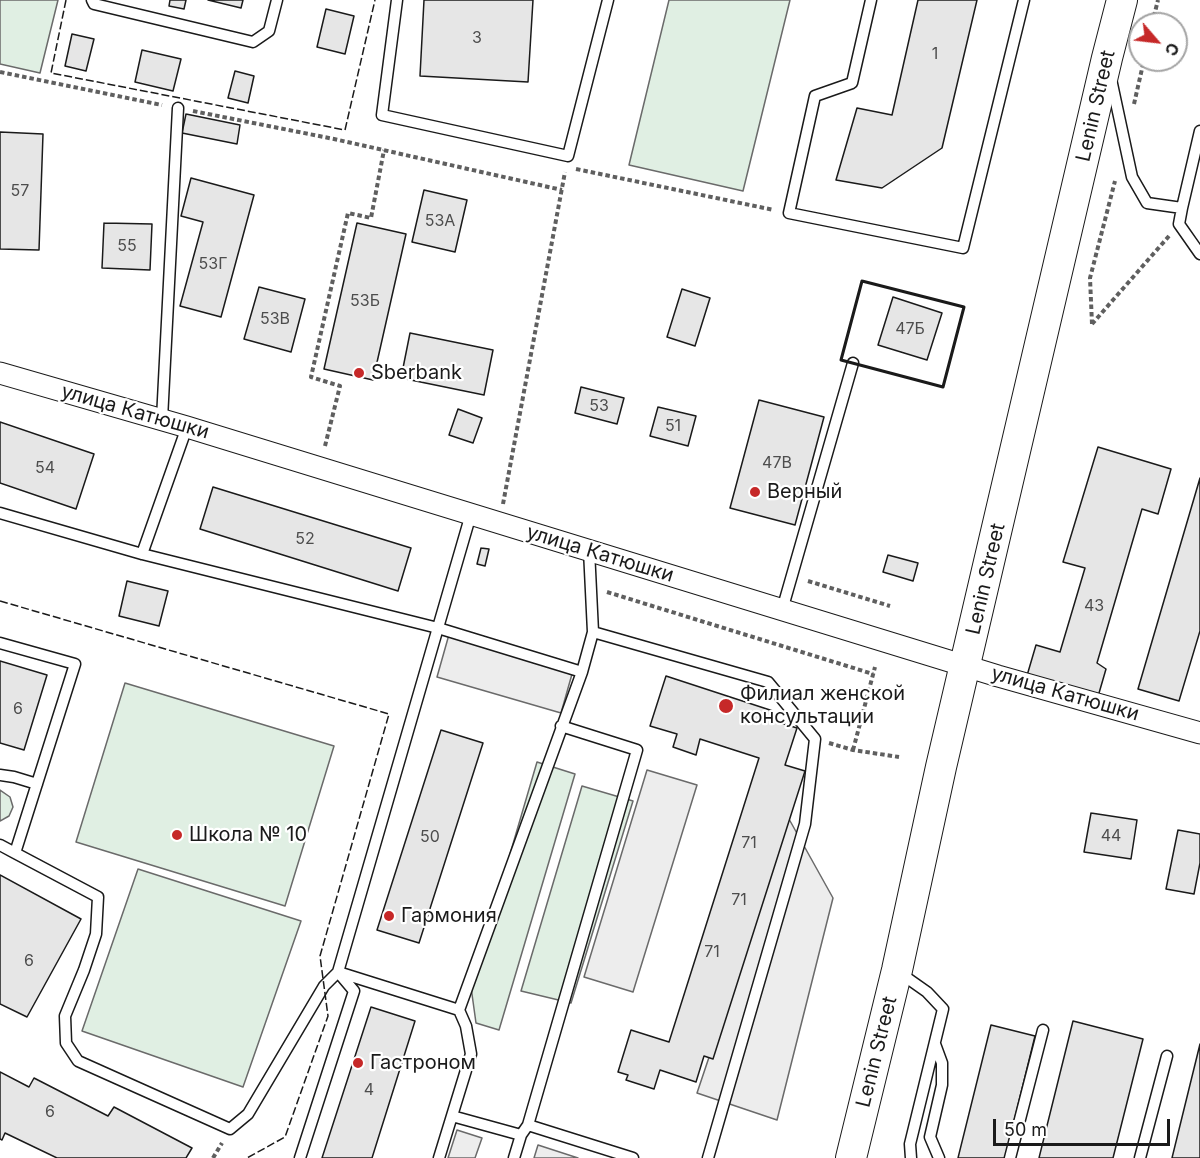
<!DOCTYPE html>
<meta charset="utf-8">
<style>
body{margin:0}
#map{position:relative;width:1200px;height:1158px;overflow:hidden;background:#fff;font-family:Inter,sans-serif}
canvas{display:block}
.north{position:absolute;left:1128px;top:12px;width:60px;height:60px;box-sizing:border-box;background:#fff;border:2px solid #a3a3a3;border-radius:50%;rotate:118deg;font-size:16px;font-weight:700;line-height:24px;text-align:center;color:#1a1a1a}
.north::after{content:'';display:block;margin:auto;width:21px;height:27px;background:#c62828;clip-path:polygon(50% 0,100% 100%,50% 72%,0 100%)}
.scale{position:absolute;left:993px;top:1119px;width:177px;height:27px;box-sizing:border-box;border:3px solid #1a1a1a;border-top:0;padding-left:8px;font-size:18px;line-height:21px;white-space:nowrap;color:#1a1a1a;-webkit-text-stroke:4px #fff;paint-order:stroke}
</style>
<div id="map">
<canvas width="1200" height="1158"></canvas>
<div class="north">С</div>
<div class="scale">50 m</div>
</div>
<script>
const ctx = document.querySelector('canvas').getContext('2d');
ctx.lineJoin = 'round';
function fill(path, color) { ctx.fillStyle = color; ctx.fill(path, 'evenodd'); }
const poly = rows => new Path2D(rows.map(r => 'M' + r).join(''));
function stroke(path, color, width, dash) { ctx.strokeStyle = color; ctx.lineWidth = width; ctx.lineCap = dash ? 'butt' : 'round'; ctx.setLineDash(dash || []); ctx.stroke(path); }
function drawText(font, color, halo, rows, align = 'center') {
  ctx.font = font + ' Inter,sans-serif'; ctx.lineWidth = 4.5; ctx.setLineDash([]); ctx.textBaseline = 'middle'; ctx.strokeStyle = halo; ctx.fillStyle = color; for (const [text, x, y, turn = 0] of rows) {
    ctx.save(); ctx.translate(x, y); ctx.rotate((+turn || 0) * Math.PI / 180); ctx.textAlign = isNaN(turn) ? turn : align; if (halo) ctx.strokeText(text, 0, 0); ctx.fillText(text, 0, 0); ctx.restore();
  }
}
const green = poly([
 [0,0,58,0,40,73,0,64,0,0],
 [669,0,790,0,743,191,629,165,669,0],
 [125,683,334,746,285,906,76,842,125,683],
 [537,762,575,774,499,1030,476,1023,471,987,537,762],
 [582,786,633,801,571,1003,521,991,582,786],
 [0,790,10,797,13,807,9,816,0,821,0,790],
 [138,869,301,921,243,1087,82,1031,138,869]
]);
const parking = poly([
 [450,631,574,667,561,713,437,677,450,631],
 [647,770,697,785,633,992,584,977,647,770],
 [789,819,833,898,777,1120,697,1093,789,819],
 [457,1130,482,1138,475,1158,448,1158,457,1130],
 [538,1145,578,1158,534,1158,538,1145]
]);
const building = poly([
 [170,0,186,0,184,9,169,6,170,0],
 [208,0,243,0,241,8,208,0],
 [424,0,533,0,528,82,420,76,424,0],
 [918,0,977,0,942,148,882,188,836,180,857,108,892,115,918,0],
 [326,9,354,16,345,54,317,47,326,9],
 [72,34,94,39,86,71,65,66,72,34],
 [142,50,181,59,173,91,135,82,142,50],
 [235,71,254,76,248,103,228,98,235,71],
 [186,114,240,125,237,144,182,133,186,114],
 [0,132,43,134,39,250,0,249,0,132],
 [191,178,254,195,221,317,180,306,203,222,181,216,191,178],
 [424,190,467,200,455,252,412,242,424,190],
 [104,223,152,224,150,270,102,268,104,223],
 [357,223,406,234,373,380,324,369,357,223],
 [259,287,305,299,291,352,244,339,259,287],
 [682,289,710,298,695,346,667,337,682,289],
 [893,297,942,313,927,360,878,345,893,297],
 [410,333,493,350,484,395,401,378,410,333],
 [581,387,624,398,617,424,575,413,581,387],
 [759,400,824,417,795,525,730,508,759,400],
 [658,407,696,416,688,446,650,436,658,407],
 [458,409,482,418,473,443,449,435,458,409],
 [0,422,94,454,76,509,0,483,0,422],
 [1098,447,1171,469,1158,514,1142,509,1097,663,1106,669,1097,700,1026,679,1036,645,1060,652,1085,568,1063,562,1098,447],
 [1200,478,1200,631,1179,701,1138,689,1200,478],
 [213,487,411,548,398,591,200,529,213,487],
 [481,548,489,549,485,566,477,564,481,548],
 [888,555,918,563,913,581,883,572,888,555],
 [127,581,168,591,159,626,119,616,127,581],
 [0,661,47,675,24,750,0,743,0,661],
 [666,676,773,711,771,720,797,728,785,765,805,771,713,1059,704,1056,696,1082,660,1070,654,1089,626,1080,628,1075,618,1072,631,1030,669,1042,759,758,700,739,696,755,673,747,677,734,650,726,666,676],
 [441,730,483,743,419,943,377,930,441,730],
 [1091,813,1137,820,1131,859,1084,852,1091,813],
 [1178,830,1200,834,1200,863,1194,894,1166,889,1178,830],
 [0,875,81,919,27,1017,0,1004,0,875],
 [371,1007,415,1021,372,1158,322,1158,371,1007],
 [1073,1021,1143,1039,1113,1158,1039,1158,1073,1021],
 [991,1025,1035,1036,1005,1158,958,1158,991,1025],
 [1200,1044,1200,1158,1172,1158,1200,1044],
 [0,1072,29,1087,34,1078,108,1116,114,1107,192,1148,186,1158,57,1158,5,1133,2,1140,0,1139,0,1072]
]);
const path = poly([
 [1152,24,1158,0],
 [0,72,162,105],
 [1134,104,1144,60],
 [193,111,334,139,562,190],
 [576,169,774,210],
 [1092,324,1090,278,1115,181],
 [1092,324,1169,236],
 [325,446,340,386,311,377,348,213,371,218,384,150],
 [503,504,565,172],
 [808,581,890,606],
 [607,592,873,674],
 [829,743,853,750,899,757],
 [853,750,875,667],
 [213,1158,222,1143]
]);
const lane = poly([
 [92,0,94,4,253,42,269,31,277,0],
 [397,0,382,115,568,156,608,0],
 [871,0,852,83,815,96,789,213,963,248,1024,0],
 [1111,79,1132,177,1147,203,1182,208],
 [1200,131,1182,208,1179,224,1200,254],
 [162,419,178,108],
 [0,513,142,554,438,628,582,672],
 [142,554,187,427],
 [782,610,853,363],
 [593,632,768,682,815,739,805,824,708,1158],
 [0,643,75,664,15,853,98,897,96,934,84,970,65,1016,66,1043,78,1061,230,1129,248,1114,324,986,338,972,459,1010],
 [0,775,14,777,37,784],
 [0,845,15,853],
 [900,973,927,992,943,1009,910,1144,911,1158],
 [935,1044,942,1063,942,1085,930,1137,939,1158],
 [452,1116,521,1135],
 [528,1125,633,1158],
 [300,1158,354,991,338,972,471,514],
 [439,1158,471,1054,466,1026,459,1010,582,672,593,632,589,550],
 [514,1158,521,1135,528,1125,637,750,561,726],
 [1010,1158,1043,1030],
 [1140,1158,1167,1056]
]);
const street = poly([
 [0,373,187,427,998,676,1200,733]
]);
const secondary = poly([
 [851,1158,897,970,941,767,1107,58,1122,0]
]);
const fence = poly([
 [66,0,51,73,345,130,375,0],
 [0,601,389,714,320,956,328,1016,285,1137,247,1158]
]);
const wall = poly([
 [862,281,964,307,943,387,841,360,862,281]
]);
const markers = [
 [359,373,6,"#c62828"],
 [755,492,6,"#c62828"],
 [726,706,8,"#c62828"],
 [177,835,6,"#c62828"],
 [389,916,6,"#c62828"],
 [358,1063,6,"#c62828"]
];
const numberNames = [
 ["3",477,38],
 ["1",935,54],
 ["57",20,191],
 ["53А",440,221],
 ["55",127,246],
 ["53Г",213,264],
 ["53Б",365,301],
 ["53В",275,319],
 ["47Б",910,329],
 ["53",599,406],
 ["51",673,426],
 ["47В",777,463],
 ["54",45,468],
 ["52",305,539],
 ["43",1094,606],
 ["6",18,709],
 ["44",1111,836],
 ["50",430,837],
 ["71",749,843],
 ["71",739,900],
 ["71",712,952],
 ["6",29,961],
 ["4",369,1090],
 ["6",50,1112]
];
const streetNames = [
 ["Lenin Street",1096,106,-77],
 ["улица Катюшки",135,412,16],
 ["улица Катюшки",600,554,17],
 ["Lenin Street",986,579,-77],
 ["улица Катюшки",1065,694,16],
 ["Lenin Street",877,1052,-76]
];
const poiNames = [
 ["Sberbank",371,373],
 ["Верный",767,492],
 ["Филиал женской",740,694],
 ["консультации",740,717],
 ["Школа № 10",189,835],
 ["Гармония",401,916],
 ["Гастроном",370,1063]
];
fill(green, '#e0efe3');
stroke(green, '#6a6a6a', 1.5);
fill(parking, '#ededed');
stroke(parking, '#6a6a6a', 1.5);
fill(building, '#e6e6e6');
stroke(building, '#1a1a1a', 1.5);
stroke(lane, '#1a1a1a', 13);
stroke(street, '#1a1a1a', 23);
stroke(secondary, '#1a1a1a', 32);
stroke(path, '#5f5f5f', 4, [4.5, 3]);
stroke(lane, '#fff', 10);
stroke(street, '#fff', 21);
stroke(secondary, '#fff', 30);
stroke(fence, '#1a1a1a', 1.5, [8, 3]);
stroke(wall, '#1a1a1a', 3);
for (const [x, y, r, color] of markers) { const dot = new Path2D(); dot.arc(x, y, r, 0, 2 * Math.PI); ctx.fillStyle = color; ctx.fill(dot); stroke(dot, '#fff', 2); }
drawText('16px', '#4d4d4d', null, numberNames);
drawText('20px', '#1a1a1a', '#fff', streetNames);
drawText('20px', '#1a1a1a', '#fff', poiNames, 'left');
</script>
